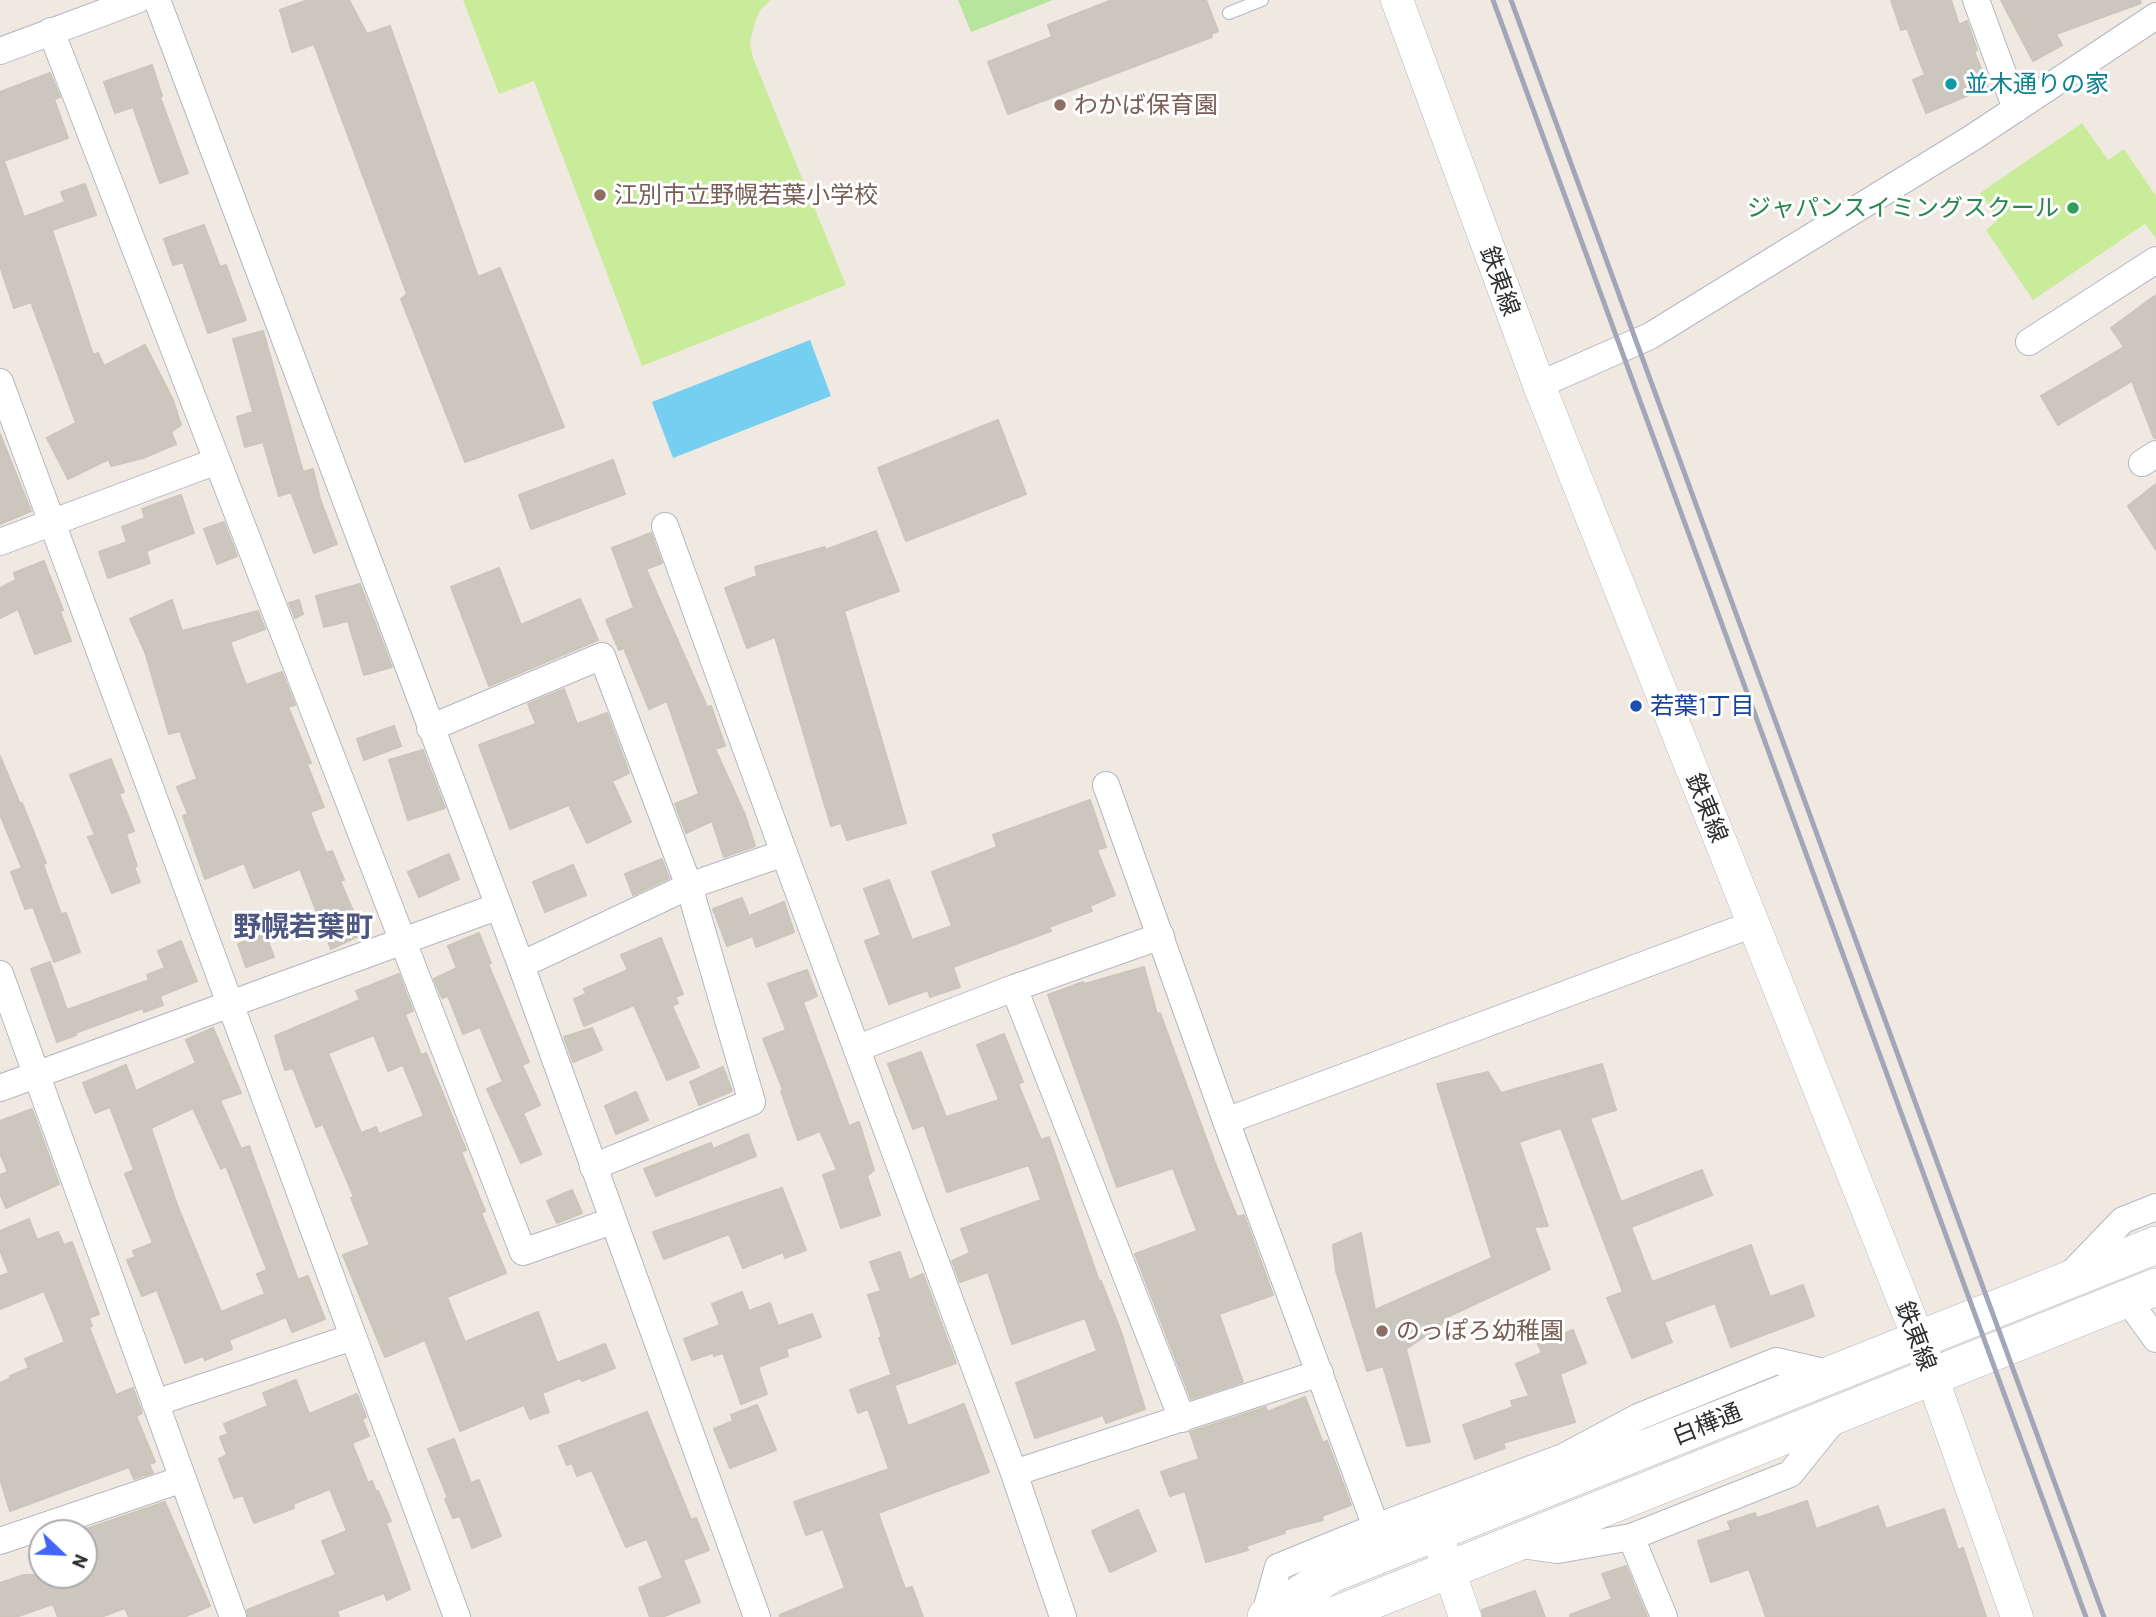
<!DOCTYPE html>
<meta charset="utf-8">
<style>
body{margin:0}
#map{position:relative;width:2156px;height:1617px;overflow:hidden;background:#efe9e1;font-family:Barlow,sans-serif}
canvas{display:block}
.north{position:absolute;left:28px;top:1519px;width:70px;height:70px;box-sizing:border-box;background:#fff;border:2px solid #ababab;border-radius:50%;rotate:113deg;font-size:19px;font-weight:700;line-height:28px;text-align:center;color:#2e2e2e}
.north::after{content:'';display:block;margin:auto;width:24px;height:32px;background:#4264fb;clip-path:polygon(50% 0,100% 100%,50% 72%,0 100%)}
</style>
<div id="map">
<canvas width="2156" height="1617"></canvas>
<div class="north">N</div>
</div>
<script>
const ctx = document.querySelector('canvas').getContext('2d');
ctx.lineJoin = 'round';
function fill(path, color) { ctx.fillStyle = color; ctx.fill(path, 'evenodd'); }
const poly = rows => new Path2D(rows.map(r => 'M' + r).join(''));
function stroke(path, color, width, dash) { ctx.strokeStyle = color; ctx.lineWidth = width; ctx.lineCap = dash ? 'butt' : 'round'; ctx.setLineDash(dash || []); ctx.stroke(path); }
function drawText(font, color, halo, rows, align = 'center') {
  ctx.font = font + ' Barlow,"Noto Sans JP",sans-serif'; ctx.lineWidth = 6; ctx.setLineDash([]); ctx.textBaseline = 'middle'; ctx.strokeStyle = halo; ctx.fillStyle = color; for (const [text, x, y, turn = 0] of rows) {
    ctx.save(); ctx.translate(x, y); ctx.rotate((+turn || 0) * Math.PI / 180); ctx.textAlign = isNaN(turn) ? turn : align; if (halo) ctx.strokeText(text, 0, 0); ctx.fillText(text, 0, 0); ctx.restore();
  }
}
const green = poly([
 [958,0,1053,0,971,32]
]);
const pitch = poly([
 [463,0,771,0,760,10,754,25,750,43,753,58,846,285,642,366,534,81,499,94],
 [2082,123,2108,160,2124,149,2156,196,2156,239,2145,224,2033,300,1986,230,1998,220,1980,193]
]);
const water = poly([
 [810,340,831,396,673,458,652,402]
]);
const building = poly([
 [308,0,349,0,367,34,390,26,478,277,500,268,564,427,465,462,401,299,407,294,314,44,292,52,280,10,308,0],
 [1112,0,1206,0,1218,31,1211,34,1212,37,1008,114,988,62,1052,37,1048,25,1112,0],
 [1891,0,1951,0,1959,25,1967,21,1977,50,1974,51,1988,87,1926,113,1913,80,1925,75,1907,28,1901,30,1891,0],
 [2001,0,2140,0,2141,3,2056,34,2062,45,2033,61,2001,0],
 [152,65,162,96,160,97,188,173,160,183,133,107,115,113,104,82,152,65],
 [50,73,60,97,54,99,68,138,4,161,24,217,65,202,61,192,85,184,96,215,52,230,93,355,98,353,104,366,145,345,173,400,181,425,171,432,176,444,143,458,111,466,109,459,68,479,47,438,76,423,31,302,14,308,0,266,0,92,50,73],
 [204,225,220,267,226,265,246,320,208,333,183,262,173,265,164,239,204,225],
 [2156,295,2156,438,2154,438,2132,381,2058,425,2041,396,2124,347,2111,328,2156,295],
 [263,331,303,472,313,469,320,499,337,544,314,553,291,492,279,496,263,442,245,447,237,417,253,412,233,339,263,331],
 [998,420,1026,494,906,541,878,468,998,420],
 [0,434,31,511,0,524,0,434],
 [613,460,625,494,531,529,519,495,613,460],
 [2156,484,2156,550,2128,506,2156,484],
 [181,495,194,533,146,551,150,563,108,578,99,552,127,542,122,527,145,518,142,509,181,495],
 [224,522,237,556,217,564,204,529,224,522],
 [876,531,899,591,844,611,906,823,847,840,841,823,831,826,775,637,747,648,725,588,757,576,755,567,825,547,825,550,876,531],
 [651,533,662,563,646,569,707,707,711,706,725,746,715,749,745,815,755,846,724,857,712,821,686,833,675,804,699,794,667,701,649,709,624,648,619,650,606,620,634,608,612,548,651,533],
 [44,561,63,610,60,611,71,641,35,654,18,609,0,618,0,588,16,580,14,573,44,561],
 [499,568,521,625,580,599,598,640,489,686,451,587,499,568],
 [360,584,392,667,364,675,348,621,324,627,316,596,360,584],
 [172,600,182,631,258,611,265,629,230,642,246,685,282,672,295,705,288,707,311,763,307,764,324,807,310,812,326,853,332,851,344,880,340,881,363,934,331,949,300,869,254,888,244,863,205,879,183,816,188,814,177,787,197,779,180,731,169,734,145,652,130,619,172,600],
 [299,600,303,614,295,618,289,603,299,600],
 [564,689,577,724,607,713,629,773,612,781,631,822,587,843,569,805,510,829,479,745,536,724,528,704,564,689],
 [394,726,401,746,364,760,357,739,394,726],
 [423,750,445,808,408,820,389,760,423,750],
 [0,756,20,804,22,803,46,863,43,864,61,914,66,913,80,952,54,962,33,907,25,909,11,872,22,868,0,814,0,756],
 [111,759,124,792,119,794,134,831,126,834,137,866,134,867,140,882,112,893,88,837,95,835,70,775,111,759],
 [1090,800,1106,847,1097,850,1115,895,1090,906,1092,911,1049,927,1051,931,953,967,960,987,930,997,928,990,889,1004,865,941,881,935,864,889,889,880,912,940,952,926,932,872,997,847,993,835,1090,800],
 [449,854,459,879,419,897,408,872,449,854],
 [662,859,669,878,633,895,625,874,662,859],
 [573,865,586,895,545,912,533,882,573,865],
 [742,898,749,916,784,902,794,932,756,947,753,936,727,946,713,909,742,898],
 [479,933,491,963,488,964,529,1062,522,1065,540,1105,523,1113,541,1154,521,1163,487,1089,503,1082,480,1027,463,1034,448,996,442,998,434,979,457,968,448,946,479,933],
 [265,934,274,957,246,967,238,944,265,934],
 [661,938,683,994,675,997,678,1003,672,1006,699,1067,667,1080,634,1005,584,1026,574,999,586,994,584,989,628,970,621,955,661,938],
 [181,941,197,981,160,996,163,1005,144,1012,143,1008,75,1033,76,1035,57,1042,31,969,50,962,67,1010,149,980,147,975,165,968,158,951,181,941],
 [1144,967,1157,1014,1160,1013,1217,1168,1237,1217,1244,1215,1273,1295,1219,1314,1243,1382,1191,1399,1135,1254,1197,1231,1173,1168,1117,1187,1048,995,1083,982,1084,984,1144,967],
 [807,970,817,996,803,1002,849,1126,859,1122,874,1170,867,1176,880,1215,841,1228,823,1175,837,1170,820,1131,798,1140,781,1091,783,1090,763,1039,786,1030,768,984,807,970],
 [399,974,413,1011,405,1014,421,1055,426,1053,466,1150,461,1152,485,1211,481,1213,506,1273,447,1297,465,1342,538,1312,557,1363,605,1344,615,1368,582,1381,580,1378,542,1393,549,1412,530,1419,524,1405,460,1431,425,1340,385,1357,343,1255,370,1245,351,1198,354,1197,323,1124,316,1127,293,1068,285,1070,275,1036,360,1000,356,991,399,974],
 [374,1035,388,1071,403,1065,424,1116,379,1134,376,1127,361,1133,328,1053,374,1035],
 [213,1028,241,1093,220,1100,241,1149,249,1146,298,1280,308,1276,325,1319,292,1332,286,1317,229,1340,232,1349,205,1360,203,1356,185,1363,157,1290,142,1296,127,1260,136,1257,133,1251,153,1243,125,1174,134,1170,110,1107,95,1113,83,1083,126,1065,136,1091,196,1063,186,1040,213,1028],
 [193,1108,221,1169,226,1166,267,1270,257,1274,265,1294,221,1312,177,1205,151,1128,193,1108],
 [592,1028,602,1050,573,1062,564,1037,592,1028],
 [1004,1034,1023,1082,1018,1084,1041,1140,1049,1137,1099,1281,1101,1281,1120,1329,1145,1409,1106,1423,1103,1415,1035,1438,1016,1383,1097,1351,1085,1318,1012,1344,988,1272,960,1282,952,1261,970,1253,961,1229,1041,1200,1029,1165,947,1192,924,1125,913,1129,888,1064,921,1052,946,1117,999,1100,977,1045,1004,1034],
 [1602,1064,1616,1110,1590,1118,1621,1202,1702,1170,1712,1195,1631,1227,1652,1282,1751,1245,1770,1297,1803,1285,1814,1316,1731,1347,1715,1303,1664,1322,1672,1342,1632,1358,1607,1298,1623,1292,1561,1128,1519,1142,1548,1226,1534,1227,1550,1269,1445,1318,1441,1325,1406,1349,1430,1442,1407,1446,1383,1366,1367,1371,1336,1271,1333,1245,1361,1233,1375,1310,1492,1258,1437,1084,1488,1072,1501,1093,1602,1064],
 [723,1067,732,1091,699,1105,690,1082,723,1067],
 [636,1092,648,1120,616,1134,605,1106,636,1092],
 [32,1109,59,1184,6,1208,0,1193,0,1175,8,1172,0,1153,0,1121,32,1109],
 [748,1134,756,1156,656,1196,644,1169,711,1143,713,1149,748,1134],
 [782,1188,806,1250,785,1258,783,1252,743,1268,729,1234,664,1259,653,1232,782,1188],
 [572,1190,582,1213,557,1223,547,1201,572,1190],
 [29,1219,37,1240,58,1232,64,1245,72,1242,99,1314,89,1318,92,1326,89,1327,116,1395,133,1388,142,1413,136,1416,155,1462,149,1464,153,1473,134,1479,129,1467,10,1511,0,1479,0,1383,11,1378,10,1376,29,1368,25,1359,65,1342,44,1291,0,1309,0,1276,9,1273,0,1250,0,1231,29,1219],
 [900,1252,909,1280,923,1274,956,1363,895,1385,879,1338,882,1337,868,1295,881,1291,870,1262,900,1252],
 [742,1292,749,1311,770,1303,778,1326,812,1314,821,1337,786,1349,788,1356,758,1367,767,1394,741,1404,723,1353,714,1356,713,1353,692,1360,684,1339,720,1325,712,1304,742,1292],
 [1573,1330,1586,1363,1560,1374,1575,1422,1503,1443,1505,1448,1475,1459,1463,1425,1513,1407,1511,1401,1529,1396,1516,1364,1542,1353,1538,1344,1573,1330],
 [891,1375,908,1426,964,1404,989,1472,878,1513,905,1589,912,1587,923,1617,780,1617,780,1615,845,1588,823,1529,806,1535,794,1502,889,1469,868,1409,858,1413,850,1390,891,1375],
 [296,1380,309,1414,357,1394,366,1417,362,1419,369,1436,352,1443,368,1483,372,1481,376,1492,378,1491,391,1521,386,1523,410,1589,387,1600,384,1593,337,1611,339,1617,248,1617,247,1610,336,1575,322,1541,347,1531,330,1489,293,1504,294,1508,254,1523,243,1495,234,1498,219,1459,227,1455,220,1437,228,1434,224,1424,268,1406,263,1393,296,1380],
 [1305,1397,1323,1443,1327,1441,1351,1505,1322,1516,1323,1520,1284,1530,1285,1533,1246,1546,1248,1550,1206,1562,1185,1491,1170,1496,1161,1472,1199,1459,1190,1432,1266,1407,1267,1412,1305,1397],
 [757,1405,776,1450,730,1468,714,1429,733,1421,731,1415,757,1405],
 [647,1412,691,1520,696,1518,709,1550,683,1560,700,1602,662,1617,650,1617,639,1588,663,1578,647,1539,626,1547,592,1470,577,1476,572,1463,567,1465,559,1446,647,1412],
 [454,1439,471,1483,479,1480,501,1536,472,1548,460,1516,453,1518,445,1499,448,1498,428,1449,454,1439],
 [1807,1501,1816,1529,1878,1506,1886,1529,1944,1509,1958,1550,1963,1548,1986,1617,1766,1617,1749,1569,1711,1582,1698,1541,1731,1530,1728,1522,1755,1513,1757,1518,1807,1501],
 [165,1502,210,1606,184,1617,129,1617,125,1608,101,1617,58,1617,53,1604,16,1617,0,1617,0,1583,24,1575,84,1575,84,1568,99,1562,86,1529,165,1502],
 [1138,1510,1156,1551,1110,1572,1092,1531,1138,1510],
 [1626,1566,1647,1617,1570,1617,1570,1615,1612,1599,1602,1574,1626,1566],
 [1535,1591,1545,1617,1483,1617,1482,1610,1535,1591]
]);
const service = poly([
 [1229,13,1262,0]
]);
const minor = poly([
 [157,0,521,965,757,1617],
 [1976,0,2016,109],
 [51,31,523,1252,612,1221],
 [0,51,137,0],
 [2029,342,2156,260],
 [0,382,457,1617],
 [1539,385,1650,336,1972,138,2156,16],
 [2142,463,2156,454],
 [665,526,784,853,1014,1473,1063,1617],
 [0,542,217,461],
 [430,728,602,656,689,886,752,1102,593,1167],
 [1106,785,1226,1121,1376,1527],
 [521,965,689,886,784,853],
 [0,974,233,1617],
 [1014,988,1182,1419],
 [858,1048,1014,988,1161,936],
 [0,1088,499,906],
 [1226,1121,1753,924],
 [2069,1276,2123,1220,2156,1207],
 [2127,1299,2156,1339],
 [155,1403,353,1337],
 [1014,1473,1320,1373],
 [1631,1537,1664,1617],
 [0,1541,183,1479],
 [1514,1544,1558,1550,1631,1537,1790,1474,1837,1416],
 [1264,1617,1278,1567,1376,1527,1563,1457,1638,1417,1776,1361,1832,1374]
]);
const tertiary = poly([
 [1397,0,1539,385,1919,1340,2017,1617],
 [1436,1532,1465,1617]
]);
const secondary = poly([
 [1266,1617,1331,1574,2156,1245],
 [1289,1617,1336,1615,2156,1287]
]);
const rail = poly([
 [1493,0,2086,1617],
 [1511,0,2104,1617]
]);
const markers = [
 [1951,84,7,"#0f9aa8"],
 [1060,105,7,"#8d6e63"],
 [600,195,7,"#8d6e63"],
 [2073,208,7,"#2e9e5b"],
 [1636,706,7,"#1a4fb4"],
 [1382,1331,7,"#8d6e63"]
];
const cultureNames = [
 ["並木通りの家",1965,84]
];
const educationNames = [
 ["わかば保育園",1074,105],
 ["江別市立野幌若葉小学校",614,195],
 ["のっぽろ幼稚園",1396,1331]
];
const leisureNames = [
 ["ジャパンスイミングスクール",2059,208]
];
const streetNames = [
 ["鉄東線",1500,281,70],
 ["鉄東線",1707,808,68],
 ["鉄東線",1916,1336,69],
 ["白樺通",1707,1424,-22]
];
const transitNames = [
 ["若葉1丁目",1650,706]
];
const quarterNames = [
 ["野幌若葉町",303,927]
];
fill(green, '#b6e59e');
fill(pitch, '#c9ec9a');
fill(water, '#75cff0');
fill(building, '#cbc7bf');
stroke(building, '#cbc5ba', 2);
stroke(service, '#b4b7c1', 14);
stroke(minor, '#b4b7c1', 28);
stroke(tertiary, '#b4b7c1', 33);
stroke(secondary, '#b4b7c1', 38);
stroke(service, '#fff', 12);
stroke(minor, '#fff', 26);
stroke(tertiary, '#fff', 32);
stroke(secondary, '#fff', 37);
stroke(rail, '#a3a6b8', 5);
for (const [x, y, r, color] of markers) { const dot = new Path2D(); dot.arc(x, y, r, 0, 2 * Math.PI); ctx.fillStyle = color; ctx.fill(dot); stroke(dot, '#fff', 2.5); }
drawText('24px', '#0d838f', '#fff', cultureNames, 'left');
drawText('24px', '#785e54', '#fff', educationNames, 'left');
drawText('24px', '#27864d', '#fff', leisureNames, 'right');
drawText('24px', '#2e2e2e', '#fff', streetNames);
drawText('24px', '#164399', '#fff', transitNames, 'left');
drawText('bold 28px', '#4d5680', '#fff', quarterNames);
</script>
